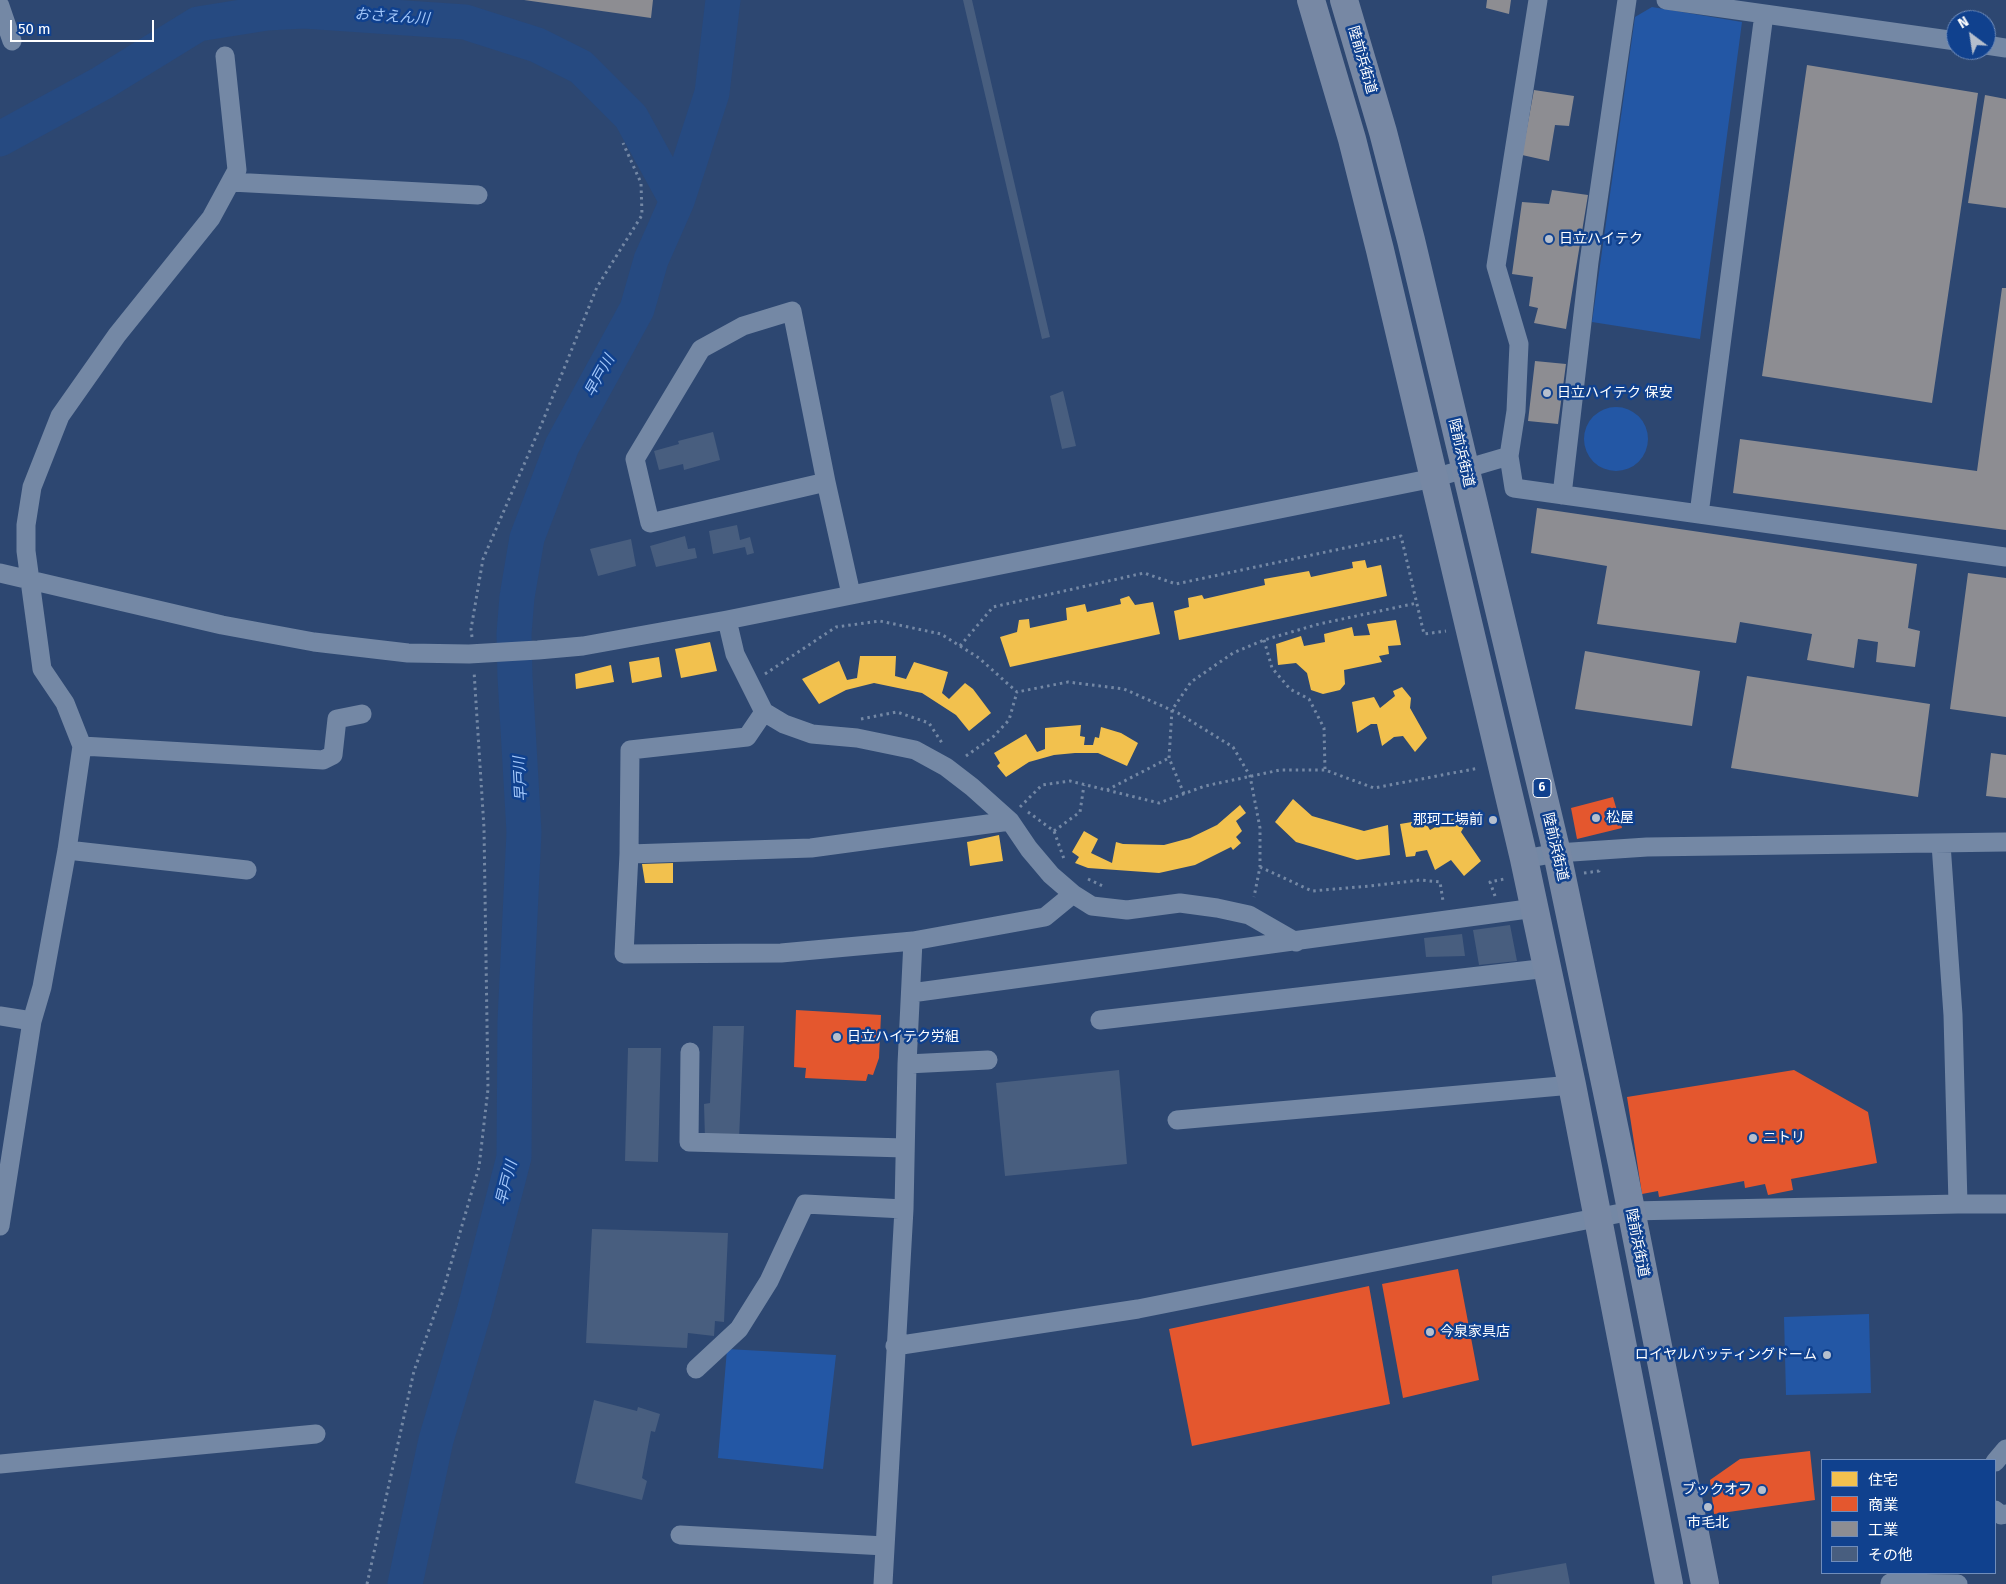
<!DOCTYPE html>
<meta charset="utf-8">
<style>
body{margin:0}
#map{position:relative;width:2006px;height:1584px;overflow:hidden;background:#2d4771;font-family:"Fira Sans","Noto Sans JP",sans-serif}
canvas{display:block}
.legend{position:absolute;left:1821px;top:1459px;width:175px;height:115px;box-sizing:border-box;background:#10418e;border:1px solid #708dbb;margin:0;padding:6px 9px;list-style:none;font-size:15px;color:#fff}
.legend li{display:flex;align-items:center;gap:10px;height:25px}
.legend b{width:25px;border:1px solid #708dbb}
.north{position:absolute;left:1946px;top:10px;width:50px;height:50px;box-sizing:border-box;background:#10418e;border:1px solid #708dbb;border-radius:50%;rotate:329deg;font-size:14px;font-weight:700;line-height:20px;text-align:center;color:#fff}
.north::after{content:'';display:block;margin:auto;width:18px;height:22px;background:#b6bfcd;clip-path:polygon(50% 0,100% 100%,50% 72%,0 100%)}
.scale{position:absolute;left:10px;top:20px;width:144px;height:22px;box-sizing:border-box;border:2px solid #fff;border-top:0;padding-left:6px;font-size:15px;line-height:18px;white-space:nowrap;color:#fff;-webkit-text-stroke:4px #10418e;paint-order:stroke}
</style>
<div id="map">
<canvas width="2006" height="1584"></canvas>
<ul class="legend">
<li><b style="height:14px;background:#f2c14e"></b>住宅</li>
<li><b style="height:14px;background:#e4572e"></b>商業</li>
<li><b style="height:14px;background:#8d8d92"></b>工業</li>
<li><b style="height:14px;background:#485e7f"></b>その他</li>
</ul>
<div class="north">N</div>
<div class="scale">50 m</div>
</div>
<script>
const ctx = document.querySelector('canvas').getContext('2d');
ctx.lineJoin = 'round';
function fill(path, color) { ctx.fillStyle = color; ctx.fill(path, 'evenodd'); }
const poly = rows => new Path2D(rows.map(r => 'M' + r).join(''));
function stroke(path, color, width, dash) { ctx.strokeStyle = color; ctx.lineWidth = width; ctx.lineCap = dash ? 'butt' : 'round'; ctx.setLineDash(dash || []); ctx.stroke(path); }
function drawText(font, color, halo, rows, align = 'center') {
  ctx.font = font + ' "Fira Sans","Noto Sans JP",sans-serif'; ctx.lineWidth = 5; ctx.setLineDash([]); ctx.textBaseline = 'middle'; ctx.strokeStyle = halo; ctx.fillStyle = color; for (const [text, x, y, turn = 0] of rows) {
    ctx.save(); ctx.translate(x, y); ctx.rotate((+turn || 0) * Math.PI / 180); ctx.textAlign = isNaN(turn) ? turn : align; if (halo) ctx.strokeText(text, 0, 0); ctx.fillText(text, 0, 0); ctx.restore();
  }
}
const green = poly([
 [1652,7,1742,22,1700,339,1592,322,1635,17],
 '1584 439a32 32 0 1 1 64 0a32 32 0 1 1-64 0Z',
 [1869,1314,1871,1393,1786,1395,1784,1317],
 [727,1349,836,1355,823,1469,718,1458]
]);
const homes = poly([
 [1365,560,1367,568,1381,565,1387,596,1179,640,1174,611,1189,607,1188,598,1202,595,1204,599,1265,585,1264,579,1309,571,1311,577,1353,568,1352,562],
 [1129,596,1135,605,1153,602,1160,634,1010,667,1000,637,1017,632,1019,620,1029,619,1030,628,1067,620,1066,608,1085,604,1087,612,1121,604,1120,599],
 [1396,620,1401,645,1388,646,1389,654,1379,656,1382,662,1344,670,1345,684,1340,690,1323,694,1311,690,1307,673,1296,663,1278,665,1276,644,1301,636,1304,646,1325,642,1324,634,1352,627,1354,636,1370,635,1367,624],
 [710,642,717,671,681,678,675,649],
 [860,656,896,656,895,676,906,679,914,662,948,672,942,693,949,699,965,683,973,689,991,713,969,731,956,715,922,693,874,683,846,690,819,704,802,679,839,661,847,680,857,678],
 [659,657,662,677,632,683,629,662],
 [611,665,614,682,576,689,575,674],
 [1402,687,1411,698,1410,708,1427,738,1415,752,1403,736,1394,737,1382,746,1377,724,1371,724,1357,733,1352,702,1374,697,1380,708,1395,696,1393,691],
 [1081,725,1080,736,1085,737,1084,745,1093,745,1095,737,1099,738,1101,727,1121,733,1138,743,1127,766,1098,753,1075,753,1054,755,1029,762,1006,777,997,766,1000,763,994,753,1026,734,1037,752,1045,749,1045,728],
 [1293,799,1312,816,1364,831,1388,825,1390,855,1357,860,1296,842,1275,822],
 [1240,805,1246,813,1236,821,1242,831,1236,837,1241,843,1233,850,1231,847,1195,865,1159,873,1088,868,1075,863,1079,857,1072,852,1084,831,1098,839,1091,853,1112,863,1116,842,1123,844,1164,845,1190,838,1217,825],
 [1458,819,1465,825,1461,832,1481,861,1464,876,1451,860,1435,870,1427,850,1416,852,1415,856,1406,857,1400,824,1424,820,1430,830,1448,820],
 [999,835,1003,861,970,866,967,842],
 [673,863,673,883,645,883,642,864]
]);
const shops = poly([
 [1613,797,1622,828,1577,839,1571,808],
 [796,1010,881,1015,879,1058,873,1075,868,1074,866,1081,805,1078,806,1068,794,1067],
 [1794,1070,1868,1112,1877,1163,1791,1179,1793,1190,1768,1195,1765,1184,1745,1188,1744,1181,1659,1197,1658,1191,1642,1194,1627,1097],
 [1458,1269,1479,1380,1403,1398,1382,1284],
 [1369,1286,1390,1404,1192,1446,1169,1329],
 [1810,1451,1815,1500,1714,1514,1710,1480,1740,1459]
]);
const industry = poly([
 [524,0,653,0,651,18],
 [1487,0,1511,0,1509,14,1486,8],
 [1807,65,1978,93,1932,403,1762,376],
 [1534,90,1574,96,1569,126,1555,125,1549,161,1522,155],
 [1985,95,2006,99,2006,208,1968,203],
 [1552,190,1588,195,1566,329,1534,323,1538,308,1529,306,1533,277,1512,274,1522,202,1549,204],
 [2002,288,2006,288,2006,530,1733,493,1740,439,1977,471],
 [1535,361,1566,364,1558,424,1528,421],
 [1537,508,1917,564,1908,628,1920,631,1915,667,1876,662,1878,642,1858,639,1854,668,1807,660,1812,634,1740,622,1736,643,1597,624,1607,566,1531,553],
 [1968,573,2006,578,2006,717,1950,709],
 [1585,651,1700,671,1692,726,1575,709],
 [1747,676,1930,704,1918,797,1731,768],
 [1991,753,2006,755,2006,798,1986,796]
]);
const river = poly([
 [0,139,102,83,198,24,267,13,304,11,465,22,537,45,581,67,631,117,677,201],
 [405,1584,436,1440,474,1312,514,1157,515,1021,524,832,515,677,514,634,517,597,527,538,562,446,637,309,651,260,677,201,712,93,723,0]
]);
const building = poly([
 [963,0,972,0,1050,337,1042,339],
 [1063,391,1076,446,1062,449,1050,396],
 [713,432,720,460,684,470,683,464,659,470,654,451,679,444,678,441],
 [737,525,740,540,750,537,754,553,747,555,745,547,713,554,709,531],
 [685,536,688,549,695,548,697,558,656,567,650,546],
 [631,539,636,566,598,576,590,549],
 [1510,925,1517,961,1479,965,1473,930],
 [1462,934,1465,956,1426,957,1424,938],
 [713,1026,744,1026,739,1139,705,1139,704,1104,710,1103],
 [628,1048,661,1048,658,1162,625,1161],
 [1119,1070,1127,1164,1005,1176,996,1083],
 [592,1229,728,1233,724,1322,715,1321,714,1336,688,1333,687,1348,586,1343],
 [594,1400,637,1411,638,1407,660,1414,655,1432,651,1431,642,1478,647,1481,642,1500,575,1483],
 [1566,1563,1570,1584,1492,1584,1492,1576]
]);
const path = poly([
 [472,637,471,629,483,559,542,423,597,287,642,215,641,183,623,143],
 [1264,640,1272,668,1290,689,1309,699,1324,728,1325,770],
 [960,646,993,607,1144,573,1176,584,1401,536,1424,634,1446,631],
 [765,674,836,627,880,621,941,634,979,658,1017,692,1068,682,1124,689,1178,713,1233,747,1250,776,1260,828,1260,867,1254,897],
 [861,719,897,712,929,723,942,743],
 [966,756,994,736,1009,720,1017,692],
 [1107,790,1169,758],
 [1184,794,1169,758,1172,710,1191,682,1233,653,1264,640,1319,624,1417,603],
 [1020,807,1042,785,1070,781,1159,803,1205,786,1280,770,1325,770,1374,788,1479,768],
 [1028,812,1054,831,1064,859],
 [1054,831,1080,812,1084,785],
 [1260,867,1312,891,1370,886,1420,880,1440,882,1443,901,1445,901],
 [1584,873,1599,871,1599,868],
 [1088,879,1105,887],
 [1495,896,1490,882,1504,879],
 [367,1584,414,1371,443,1291,479,1167,488,1089,484,828,474,671]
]);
const minor = poly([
 [1538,0,1496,266,1519,344,1516,411,1509,456,1514,488,2006,557],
 [1666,0,1956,41],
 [0,6,12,41],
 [1986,45,2006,48],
 [231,182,478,195],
 [826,482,650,523,635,459,701,349,743,326,792,311,826,482,851,594],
 [1562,495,1589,262,1627,0],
 [1699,514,1764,14],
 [0,573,222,625,314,642,408,653,469,654,538,650,583,646,727,620,1434,478,1509,456],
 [727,620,735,654,764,712,784,724,812,734,857,738,915,750,946,767,972,787,1010,821,1029,849,1051,875,1073,894,1092,906,1127,910,1180,903,1217,908,1249,915,1296,942],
 [764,712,747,737,630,750,629,854,624,954,781,953,913,941,1045,917,1073,894],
 [82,746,323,760,333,755,337,719,362,714],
 [1941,844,1953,1015,1958,1204],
 [67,850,247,870],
 [629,854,811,848,1010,821],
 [1524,859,1557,853,1647,847,2006,842],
 [911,993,1535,908],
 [0,1016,32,1021],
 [1100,1020,1548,968],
 [690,1052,689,1142,905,1148],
 [907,1064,988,1060],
 [1177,1120,1572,1085],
 [0,1226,32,1021,42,987,67,850,82,746,65,703,42,669,26,551,26,525,32,487,60,416,117,335,211,218,237,170,225,56],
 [895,1346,1138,1309,1631,1211,1958,1204,2006,1204],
 [696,1369,739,1329,769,1281,805,1204,904,1209],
 [1995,1462,2006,1449],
 [0,1464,316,1434],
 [1995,1510,2001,1515,2006,1514],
 [680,1535,885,1546],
 [1890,1583,1958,1584],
 [883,1584,904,1209,907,1064,913,941]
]);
const highway = poly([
 [1311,0,1352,139,1380,250,1524,859,1572,1085,1669,1584],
 [1344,0,1383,132,1411,240,1557,853,1622,1164,1705,1584]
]);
const markers = [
 [1549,239,5,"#b6bfcd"],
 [1547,393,5,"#b6bfcd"],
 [1596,818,5,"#b6bfcd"],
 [1493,820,5,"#b6bfcd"],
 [837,1037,5,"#b6bfcd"],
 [1753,1138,5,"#b6bfcd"],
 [1430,1332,5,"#b6bfcd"],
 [1827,1355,5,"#b6bfcd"],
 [1762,1490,5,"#b6bfcd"],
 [1708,1507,5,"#b6bfcd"]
];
const shields = [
 [1542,788,18]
];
const shieldNames = [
 ["6",1542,788]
];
const streetNames = [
 ["陸前浜街道",1362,60,74],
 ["陸前浜街道",1461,453,77],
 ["陸前浜街道",1555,847,77],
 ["陸前浜街道",1637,1243,79]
];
const poiNames = [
 ["日立ハイテク",1559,239],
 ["日立ハイテク 保安",1557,393],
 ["松屋",1606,818],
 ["那珂工場前",1483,820,"right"],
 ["日立ハイテク労組",847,1037],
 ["ニトリ",1763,1138],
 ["今泉家具店",1440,1332],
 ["ロイヤルバッティングドーム",1817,1355,"right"],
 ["ブックオフ",1752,1490,"right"],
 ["市毛北",1708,1523,"center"]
];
const waterNames = [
 ["おさえん川",392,17,4],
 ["早戸川",600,376,-61],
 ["早戸川",521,779,-93],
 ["早戸川",507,1183,-76]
];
fill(green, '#2357a5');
fill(homes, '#f2c14e');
fill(shops, '#e4572e');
fill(industry, '#8d8d92');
stroke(river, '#264a81', 35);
fill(building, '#485e7f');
stroke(path, '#7488a5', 3, [2.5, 4]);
stroke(minor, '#7488a5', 19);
stroke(highway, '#7788a4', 28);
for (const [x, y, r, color] of markers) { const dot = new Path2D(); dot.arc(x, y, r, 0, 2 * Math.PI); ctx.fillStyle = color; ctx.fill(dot); stroke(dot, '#10418e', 2); }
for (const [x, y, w] of shields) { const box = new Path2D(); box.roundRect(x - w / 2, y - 9.5, w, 19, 4); ctx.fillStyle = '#10418e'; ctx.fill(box); stroke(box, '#fff', 1); }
drawText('bold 12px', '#fff', null, shieldNames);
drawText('14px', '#fff', '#10418e', streetNames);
drawText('14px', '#fff', '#10418e', poiNames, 'left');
drawText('italic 15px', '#a3c7fa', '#10418e', waterNames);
</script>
